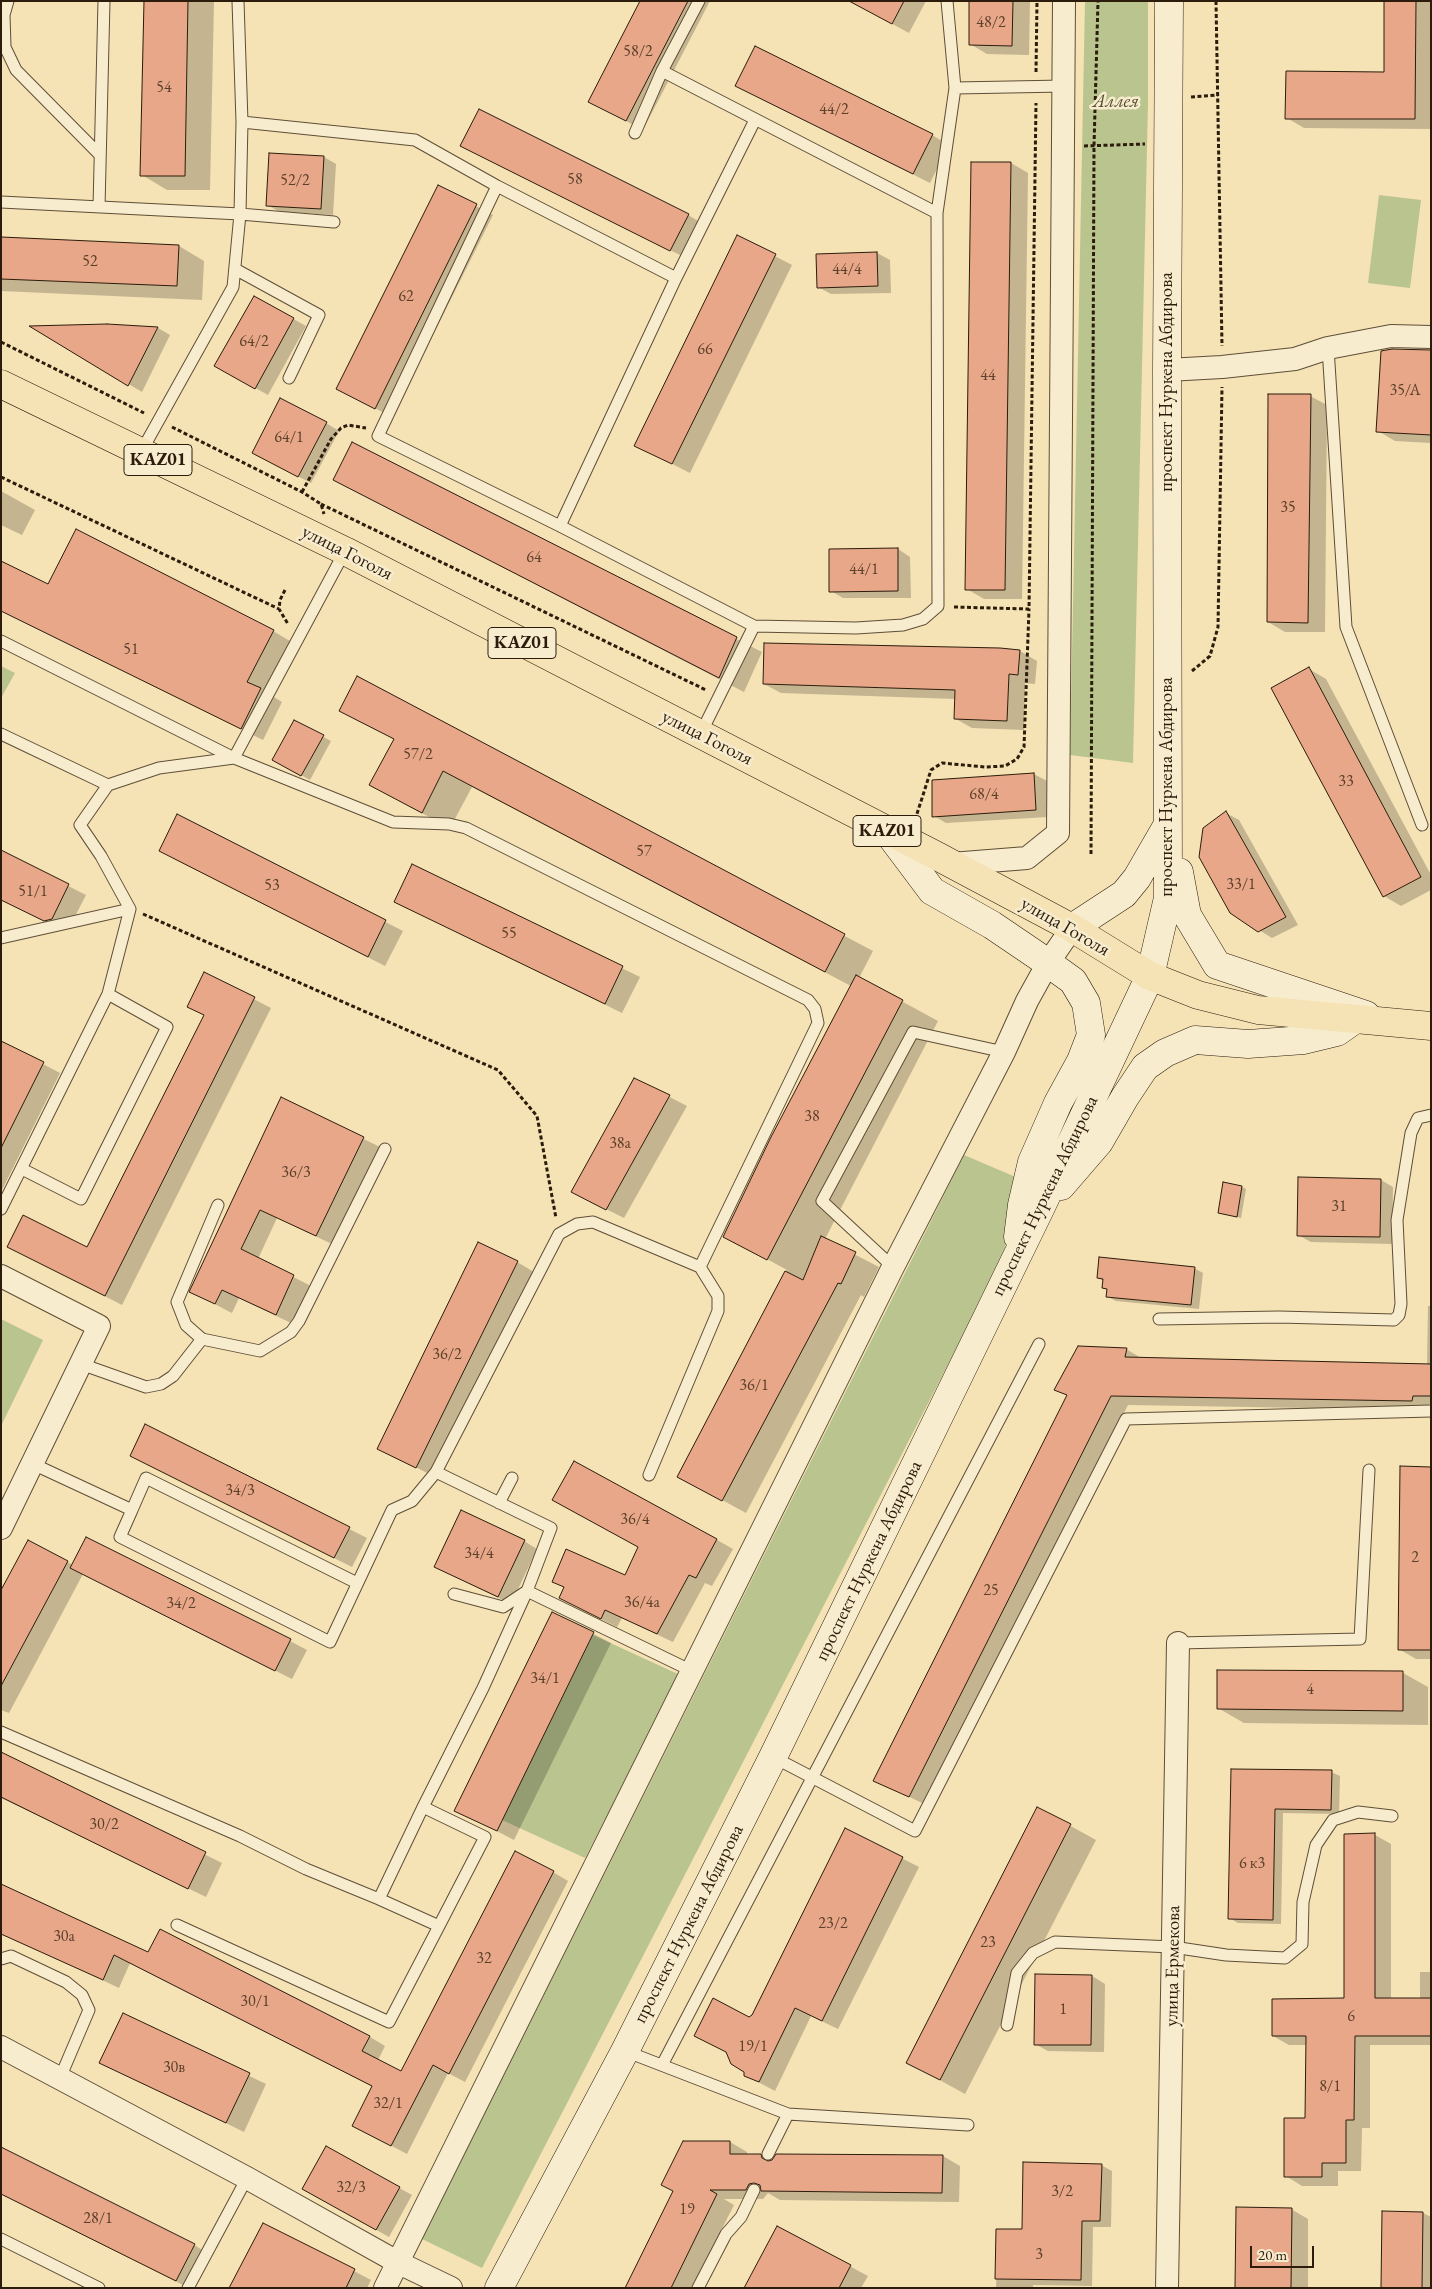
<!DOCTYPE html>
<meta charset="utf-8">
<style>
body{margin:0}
#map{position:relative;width:1432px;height:2289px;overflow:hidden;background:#f5e2b5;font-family:"EB Garamond",serif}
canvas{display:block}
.frame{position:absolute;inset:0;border:2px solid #2b1c0b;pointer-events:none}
.scale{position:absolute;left:1250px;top:2246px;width:64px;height:22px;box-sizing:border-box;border:2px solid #2b1c0b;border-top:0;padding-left:6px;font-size:15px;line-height:18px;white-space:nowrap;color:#2b1c0b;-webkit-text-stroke:4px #f8eccf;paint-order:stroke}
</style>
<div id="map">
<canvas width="1432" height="2289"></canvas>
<div class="frame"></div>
<div class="scale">20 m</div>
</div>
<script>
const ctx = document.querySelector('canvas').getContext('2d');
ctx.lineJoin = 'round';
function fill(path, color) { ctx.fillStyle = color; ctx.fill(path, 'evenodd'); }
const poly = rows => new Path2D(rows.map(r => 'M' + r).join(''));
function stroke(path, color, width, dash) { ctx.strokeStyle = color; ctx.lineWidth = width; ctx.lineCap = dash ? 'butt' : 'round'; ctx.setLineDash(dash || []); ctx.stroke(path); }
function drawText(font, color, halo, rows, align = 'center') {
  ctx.font = font + ' "EB Garamond",serif'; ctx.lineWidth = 5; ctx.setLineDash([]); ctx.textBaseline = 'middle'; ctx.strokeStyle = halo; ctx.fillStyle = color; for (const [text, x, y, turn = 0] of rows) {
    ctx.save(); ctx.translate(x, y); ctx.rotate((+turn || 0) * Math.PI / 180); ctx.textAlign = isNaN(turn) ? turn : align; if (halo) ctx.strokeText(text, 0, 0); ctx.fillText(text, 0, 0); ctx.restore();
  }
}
const green = poly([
 [1085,1,1148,1,1148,103,1133,763,1070,755],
 [1379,195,1421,200,1410,288,1368,283],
 [1,666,15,673,1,698],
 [964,1155,1018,1178,1003,1258,482,2268,422,2239],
 [1,1319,43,1340,1,1426],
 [593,1635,680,1675,585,1858,502,1820]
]);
const shadow = poly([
 [145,1,214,1,210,190,167,190,142,175],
 [642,1,710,1,643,130,590,102],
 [850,1,926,1,909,33],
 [971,1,1030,1,1029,55,987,54,970,44],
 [1386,1,1431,1,1431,129,1304,128,1287,118,1385,73],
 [737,86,932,135,949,145,930,183],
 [479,155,688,215,705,225,688,259],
 [324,157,336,164,333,215,280,212,267,205],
 [1011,163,1028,173,1022,599,984,599,967,589],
 [439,187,493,215,392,417,338,389],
 [738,237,792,265,690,473,635,445],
 [1,239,179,246,204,261,202,300,1,291],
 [877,253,890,260,891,293,831,294,818,287],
 [254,297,306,326,268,395,216,366],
 [107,325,158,328,170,335,142,392,33,327],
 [1431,352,1431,443,1395,441,1378,431],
 [1310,396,1327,405,1325,632,1285,632,1268,622],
 [326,423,339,431,311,483,266,460],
 [353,444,762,652,744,692,360,494],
 [1,491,35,510,22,535,1,525],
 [898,549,910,557,911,598,843,598,831,591],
 [1,562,48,585,273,631,295,644,269,694,282,702,263,740,1,611],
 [766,644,1020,651,1037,661,1035,684,1025,683,1024,730,972,728,956,719,956,699,781,693,764,684],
 [1309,669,1326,679,1431,875,1431,890,1401,906,1384,896],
 [358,678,873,951,859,978,938,1021,825,1239,879,1267,864,1297,861,1295,746,1513,678,1476,787,1270,725,1236,851,986,472,787,450,828,399,801,395,740,341,710],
 [294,721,331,741,310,780,274,760],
 [1034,774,1047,781,1048,817,946,823,934,816],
 [1226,813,1239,820,1298,925,1272,938,1259,930],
 [178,816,403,931,385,966,160,851],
 [1,852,86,895,69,928,62,930,1,900],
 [413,866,640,977,622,1013,396,902],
 [205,974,271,1008,122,1305,9,1247,87,1249,205,1016,188,1006],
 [1,1042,60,1073,1,1192],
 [635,1079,687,1106,624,1218,572,1192],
 [282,1099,380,1147,334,1245,277,1218,258,1259,311,1286,293,1324,239,1298,232,1313,191,1292],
 [1381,1180,1393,1187,1392,1244,1311,1242,1298,1235],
 [1242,1187,1246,1189,1241,1218,1219,1213],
 [517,1262,534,1272,433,1476,378,1448],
 [1194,1268,1203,1273,1199,1309,1116,1301,1108,1297,1108,1290,1104,1287,1104,1281,1098,1278],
 [1428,1306,1431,1306,1431,1404,1429,1404,1429,1410,1128,1405,926,1805,875,1780,1068,1396,1056,1389,1126,1349,1143,1359,1427,1365],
 [146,1426,367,1538,352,1567,148,1465],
 [1431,1468,1431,1659,1416,1659,1399,1649],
 [717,1540,733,1549,712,1586,705,1583,673,1642,622,1618,617,1627,577,1607,561,1598,565,1588,553,1581,625,1577],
 [28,1541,73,1565,290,1641,307,1650,292,1679,83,1574,9,1713,1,1710,1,1593],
 [524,1541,537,1549,511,1604,435,1567],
 [553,1613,611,1643,514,1840,456,1810],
 [1403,1673,1428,1687,1428,1725,1244,1723,1218,1708],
 [1,1753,222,1863,206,1897,1,1798],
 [1233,1770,1331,1772,1340,1776,1339,1814,1283,1813,1281,1924,1238,1923,1229,1918],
 [1038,1808,1096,1840,965,2094,907,2062],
 [846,1830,919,1867,838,2029,811,2016,775,2091,745,2075,750,2018],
 [1375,1835,1391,1844,1391,2000,1420,2000,1420,1972,1431,1972,1431,2045,1370,2045,1370,2128,1362,2128,1361,2171,1338,2171,1338,2186,1302,2186,1286,2176,1306,2119,1307,2045,1289,2045,1273,2036,1345,2000],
 [553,1872,568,1881,465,2082,448,2073,407,2154,369,2134,373,2087,130,1963,119,1988,1,1932,149,1953,370,2037,385,2046,378,2060,402,2072],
 [1036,1976,1092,1976,1105,1984,1104,2052,1048,2051,1035,2044],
 [123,2015,266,2084,244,2132,101,2062],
 [730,2142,747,2152,747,2155,760,2155,771,2162,943,2156,960,2166,959,2202,780,2200,768,2193,763,2199,724,2199,734,2205,692,2288,627,2288],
 [326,2148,412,2195,389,2237,303,2189],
 [1101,2165,1112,2171,1111,2227,1093,2227,1092,2286,1033,2285,1033,2288,996,2288,998,2230,1024,2231],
 [1,2194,194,2245,211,2255,189,2288],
 [1291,2209,1308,2219,1308,2288,1236,2288],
 [1423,2213,1431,2217,1431,2288,1383,2288],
 [777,2227,868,2276,861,2288,745,2288],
 [354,2271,371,2280,367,2288,231,2288]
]);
const building = poly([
 [144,1,188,1,185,176,140,176,144,1],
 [640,1,688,1,626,121,588,102,640,1],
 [849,1,904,1,892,24,849,1],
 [969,1,1013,1,1012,46,969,45,969,1],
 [1384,1,1416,1,1415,119,1285,119,1286,71,1384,72,1384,1],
 [755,46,933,134,913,174,735,86,755,46],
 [479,109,689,214,670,251,460,146,479,109],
 [269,153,324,156,321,209,266,206,269,153],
 [971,162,1011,162,1005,590,965,590,971,162],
 [438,185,477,204,375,409,336,389,438,185],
 [737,235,776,254,672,464,634,446,737,235],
 [1,237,179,245,177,286,1,279,1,237],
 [877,252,878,286,817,288,816,254,877,252],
 [254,296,294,318,255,389,214,366,254,296],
 [107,324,158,327,128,386,29,326,107,324],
 [1392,349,1431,350,1431,435,1376,432,1381,351,1392,349],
 [1268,394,1311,394,1308,623,1267,622,1268,394],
 [280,398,327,422,298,477,252,453,280,398],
 [352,442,737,637,719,678,333,480,352,442],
 [76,529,274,630,247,682,261,688,241,729,1,611,1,561,48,584,76,529],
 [898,548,898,591,829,592,829,549,898,548],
 [764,643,1000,648,1020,650,1018,675,1009,674,1007,721,954,719,955,690,763,684,764,643],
 [1309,667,1421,877,1383,897,1271,688,1309,667],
 [357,676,845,934,825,972,443,771,422,813,369,785,394,739,339,711,357,676],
 [294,720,324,735,301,776,272,760,294,720],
 [1034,773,1036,810,932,817,932,780,1034,773],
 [1226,811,1286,917,1258,932,1230,913,1199,857,1203,828,1226,811],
 [177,814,386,920,368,957,159,851,177,814],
 [1,850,69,884,52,919,44,921,1,900,1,850],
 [412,864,623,966,605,1004,394,902,412,864],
 [204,972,255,997,105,1296,7,1247,23,1215,87,1247,204,1015,187,1007,204,972],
 [856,975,903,1000,767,1260,723,1237,771,1137,856,975],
 [1,1041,44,1062,1,1148,1,1041],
 [634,1078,670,1095,606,1210,571,1192,634,1078],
 [281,1097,364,1137,316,1236,260,1210,241,1249,294,1275,276,1315,222,1290,215,1304,189,1292,281,1097],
 [1298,1177,1381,1179,1380,1237,1297,1236,1298,1177],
 [1223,1182,1242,1186,1237,1217,1218,1213,1223,1182],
 [821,1236,856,1252,841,1284,838,1283,722,1501,677,1477,785,1271,803,1280,821,1236],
 [478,1242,518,1261,416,1468,377,1449,478,1242],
 [1099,1257,1195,1267,1191,1305,1106,1297,1107,1289,1102,1288,1103,1279,1097,1278,1099,1257],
 [1078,1346,1127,1348,1125,1357,1431,1364,1431,1396,1413,1396,1412,1401,1111,1396,909,1797,873,1781,1067,1395,1054,1390,1078,1346],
 [145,1424,350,1527,334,1558,130,1456,145,1424],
 [574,1461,717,1539,696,1578,689,1575,657,1634,605,1610,601,1619,559,1598,564,1587,552,1582,566,1549,625,1575,638,1547,552,1500,574,1461],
 [1400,1466,1431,1467,1431,1650,1398,1650,1400,1466],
 [461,1510,525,1540,498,1597,434,1567,461,1510],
 [86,1537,291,1639,275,1671,70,1568,86,1537],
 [28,1540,68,1561,1,1686,1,1590,28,1540],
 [552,1612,594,1632,497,1831,454,1811,552,1612],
 [1217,1670,1403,1671,1403,1711,1217,1709,1217,1670],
 [1,1752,206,1852,188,1889,1,1797,1,1752],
 [1231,1769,1332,1770,1331,1810,1275,1809,1273,1920,1228,1919,1231,1769],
 [1037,1807,1071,1824,940,2080,906,2063,1037,1807],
 [845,1828,903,1857,822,2021,795,2008,759,2082,744,2076,744,2072,731,2064,726,2052,694,2036,713,1998,749,2017,752,2015,845,1828],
 [1375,1833,1375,1998,1431,1998,1431,2036,1355,2036,1354,2120,1346,2120,1346,2163,1322,2163,1322,2177,1284,2177,1284,2118,1305,2118,1306,2036,1272,2036,1272,1999,1344,1998,1344,1834,1375,1833],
 [515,1851,554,1871,449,2074,433,2065,391,2146,352,2126,372,2086,114,1955,103,1980,1,1934,1,1884,148,1952,160,1929,370,2036,362,2051,401,2071,515,1851],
 [1035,1974,1092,1975,1091,2045,1034,2045,1035,1974],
 [123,2013,250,2073,226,2123,99,2063,123,2013],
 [683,2141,730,2141,730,2154,761,2154,762,2158,768,2161,772,2160,776,2154,943,2155,942,2193,761,2191,760,2185,754,2183,749,2184,746,2190,710,2190,717,2194,671,2288,625,2288,673,2191,661,2185,683,2141],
 [326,2146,400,2187,376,2230,302,2189,326,2146],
 [1,2147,195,2244,176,2281,1,2194,1,2147],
 [1023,2162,1102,2164,1100,2221,1082,2221,1081,2280,995,2279,996,2229,1022,2229,1023,2162],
 [1236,2207,1292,2208,1291,2288,1235,2288,1236,2207],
 [1382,2211,1423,2212,1422,2288,1381,2288,1382,2211],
 [263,2223,355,2269,346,2288,229,2288,263,2223],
 [777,2226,851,2265,839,2288,744,2288,777,2226]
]);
const path = poly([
 [1216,1,1222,346],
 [1036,72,1037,1],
 [1191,97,1218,95],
 [1084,146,1145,144],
 [1,342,144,413],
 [172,427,302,492,321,504,324,514],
 [1,477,279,609],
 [302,492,331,439,341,428,348,425,366,428],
 [321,504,706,690],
 [285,590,280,600,279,609,288,624],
 [954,607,1029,609,1036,103],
 [1192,671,1210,656,1218,627,1222,387],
 [915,820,931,770,942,763,985,767,1005,766,1017,759,1024,747,1029,609],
 [1091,854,1094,146,1098,1],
 [143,914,498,1070,537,1116,556,1218]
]);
const lane = poly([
 [8,1,4,15,5,47,16,70,100,155],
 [238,1,242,122],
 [947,1,955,88,1064,86],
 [662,71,937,213],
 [635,133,662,71,699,1],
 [1,202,240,214,233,287,141,452],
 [99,207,104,1],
 [334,222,240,214,242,122,415,140,497,186],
 [235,269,319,315,289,378],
 [676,278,755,120],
 [1328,348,1346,627,1422,825],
 [560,526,676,278,497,186,378,436,560,526,754,626],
 [1,641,234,758,393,822,449,824,466,828,808,1000,815,1009,818,1023,700,1267],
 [1,734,108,785],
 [700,735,754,626,856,628,903,625,923,619,938,606,937,213,955,88],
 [1,938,130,909],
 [22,1169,81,1199,167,1027,108,994],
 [1,1209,108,994,130,909,101,856,80,825,108,785,159,768,234,758,345,551],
 [893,1267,822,1201,913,1032,1004,1052],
 [1159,1319,1279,1317,1394,1320,1399,1315,1401,1304,1397,1220,1411,1133,1418,1118,1431,1115],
 [202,1339,260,1351,291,1332,299,1321,385,1149],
 [81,1364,146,1387,161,1384,173,1376,202,1339,186,1325,177,1302,218,1205],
 [33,1464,132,1510,120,1537,330,1642,392,1510,412,1501,436,1472,551,1528,527,1591,692,1671],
 [436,1472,559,1234,577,1224,593,1222,700,1267,718,1296,718,1311,649,1475],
 [499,1503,512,1478],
 [132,1510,146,1478,357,1583],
 [1178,1643,1360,1639,1369,1470],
 [1,1732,240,1836,306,1869,379,1899],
 [773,1757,915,1831,1126,1419,1431,1411],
 [423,1807,485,1837,439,1926,379,1899,423,1807,483,1688,527,1591,503,1607,454,1594],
 [177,1925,389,2022,439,1926],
 [1,1959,11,1956,66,1982,82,1995,89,2010,60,2078],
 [1007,2025,1017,1973,1033,1953,1055,1942,1173,1947,1226,1955,1285,1958,1302,1944,1303,1902,1316,1845,1333,1820,1358,1812,1392,1816],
 [625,2051,788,2114,768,2154],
 [662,2065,1039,1344],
 [788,2114,968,2125],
 [1,2239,99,2288],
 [188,2288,247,2178],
 [698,2288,726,2234,741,2217,754,2190]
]);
const street = poly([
 [1167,370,1222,367,1295,359,1328,348,1391,336,1431,337],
 [951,864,1027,858,1058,833,1064,1],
 [1,1276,99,1326,1,1528],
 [1,2047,247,2178,399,2263,451,2288],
 [385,2288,893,1267,1004,1052,1027,1001,1048,963,1072,928],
 [1167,2288,1178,1643]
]);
const secondary = poly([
 [887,831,932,891,992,925,1048,963,1073,981,1086,1003,1091,1035,1081,1061,1058,1103,1032,1162,1022,1205,1018,1237],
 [1179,872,1187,915,1217,965,1366,1015],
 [1072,928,1124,894,1137,878,1167,826],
 [1061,1186,1099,1142,1125,1097,1145,1067,1165,1053,1195,1040,1248,1044,1304,1040,1337,1032,1354,1020],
 [499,2288,625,2051,773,1757,1040,1209,1150,976,1168,898,1167,370,1169,1]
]);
const highway = poly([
 [1,384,345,551,937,856,1072,928,1150,976,1198,995,1258,1010,1431,1026]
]);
const numberNames = [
 ["48/2",991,23],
 ["58/2",638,52],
 ["54",164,88],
 ["44/2",834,110],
 ["58",575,180],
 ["52/2",295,181],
 ["52",90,262],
 ["44/4",847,270],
 ["62",406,297],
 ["64/2",254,342],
 ["66",705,350],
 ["44",988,376],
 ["35/А",1405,391],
 ["64/1",289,438],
 ["35",1288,508],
 ["64",534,558],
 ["44/1",864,570],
 ["51",131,650],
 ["57/2",418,755],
 ["33",1346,782],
 ["68/4",984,795],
 ["57",644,852],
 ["33/1",1241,885],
 ["53",272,886],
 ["51/1",33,892],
 ["55",509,934],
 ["38",812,1117],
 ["38а",620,1144],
 ["36/3",296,1173],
 ["31",1339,1207],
 ["36/2",447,1355],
 ["36/1",754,1386],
 ["34/3",240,1491],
 ["36/4",635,1520],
 ["34/4",479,1554],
 ["2",1415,1558],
 ["25",991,1591],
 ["36/4а",642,1603],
 ["34/2",181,1604],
 ["34/1",545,1679],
 ["4",1310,1690],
 ["30/2",104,1825],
 ["6 к3",1252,1864],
 ["23/2",833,1924],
 ["30а",64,1937],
 ["23",988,1943],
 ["32",484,1959],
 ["30/1",255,2002],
 ["1",1063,2010],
 ["6",1351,2017],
 ["19/1",753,2047],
 ["30в",174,2068],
 ["8/1",1330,2087],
 ["32/1",388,2104],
 ["32/3",351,2188],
 ["3/2",1062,2192],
 ["19",687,2210],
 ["28/1",98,2219],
 ["3",1039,2255]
];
const shields = [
 [158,460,68],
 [522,643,68],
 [887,831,68]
];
const shieldNames = [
 ["KАZ01",158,460],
 ["KАZ01",522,643],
 ["KАZ01",887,831]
];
const parkNames = [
 ["Аллея",1116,102]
];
const streetNames = [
 ["проспект Нуркена Абдирова",1167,382,-90],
 ["улица Гоголя",347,553,27],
 ["улица Гоголя",707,738,27],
 ["проспект Нуркена Абдирова",1167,787,-90],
 ["улица Гоголя",1065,927,30],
 ["проспект Нуркена Абдирова",1045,1196,-64],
 ["проспект Нуркена Абдирова",869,1561,-64],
 ["проспект Нуркена Абдирова",689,1924,-63],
 ["улица Ермекова",1173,1966,-89]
];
fill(green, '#bac48f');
fill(shadow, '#0003');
fill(building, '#e7a788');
stroke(building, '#2b1c0b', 1);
stroke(lane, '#5e4e36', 13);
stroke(street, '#5e4e36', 24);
stroke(secondary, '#2b1c0b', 29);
stroke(highway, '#2b1c0b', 29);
stroke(path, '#2b1c0b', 3, [4, 2.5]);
stroke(lane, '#f8eccf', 11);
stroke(street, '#f8eccf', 22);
stroke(secondary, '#f8eccf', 28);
stroke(highway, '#f5e2b5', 28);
drawText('16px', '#5a3f2a', null, numberNames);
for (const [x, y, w] of shields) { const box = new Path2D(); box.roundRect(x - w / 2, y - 15.5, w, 31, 4); ctx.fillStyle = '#f8eccf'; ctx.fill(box); stroke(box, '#2b1c0b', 1); }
drawText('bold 18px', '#2b1c0b', null, shieldNames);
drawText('italic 19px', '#564e33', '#f8eccf', parkNames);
drawText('19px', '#2b1c0b', '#f8eccf', streetNames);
</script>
